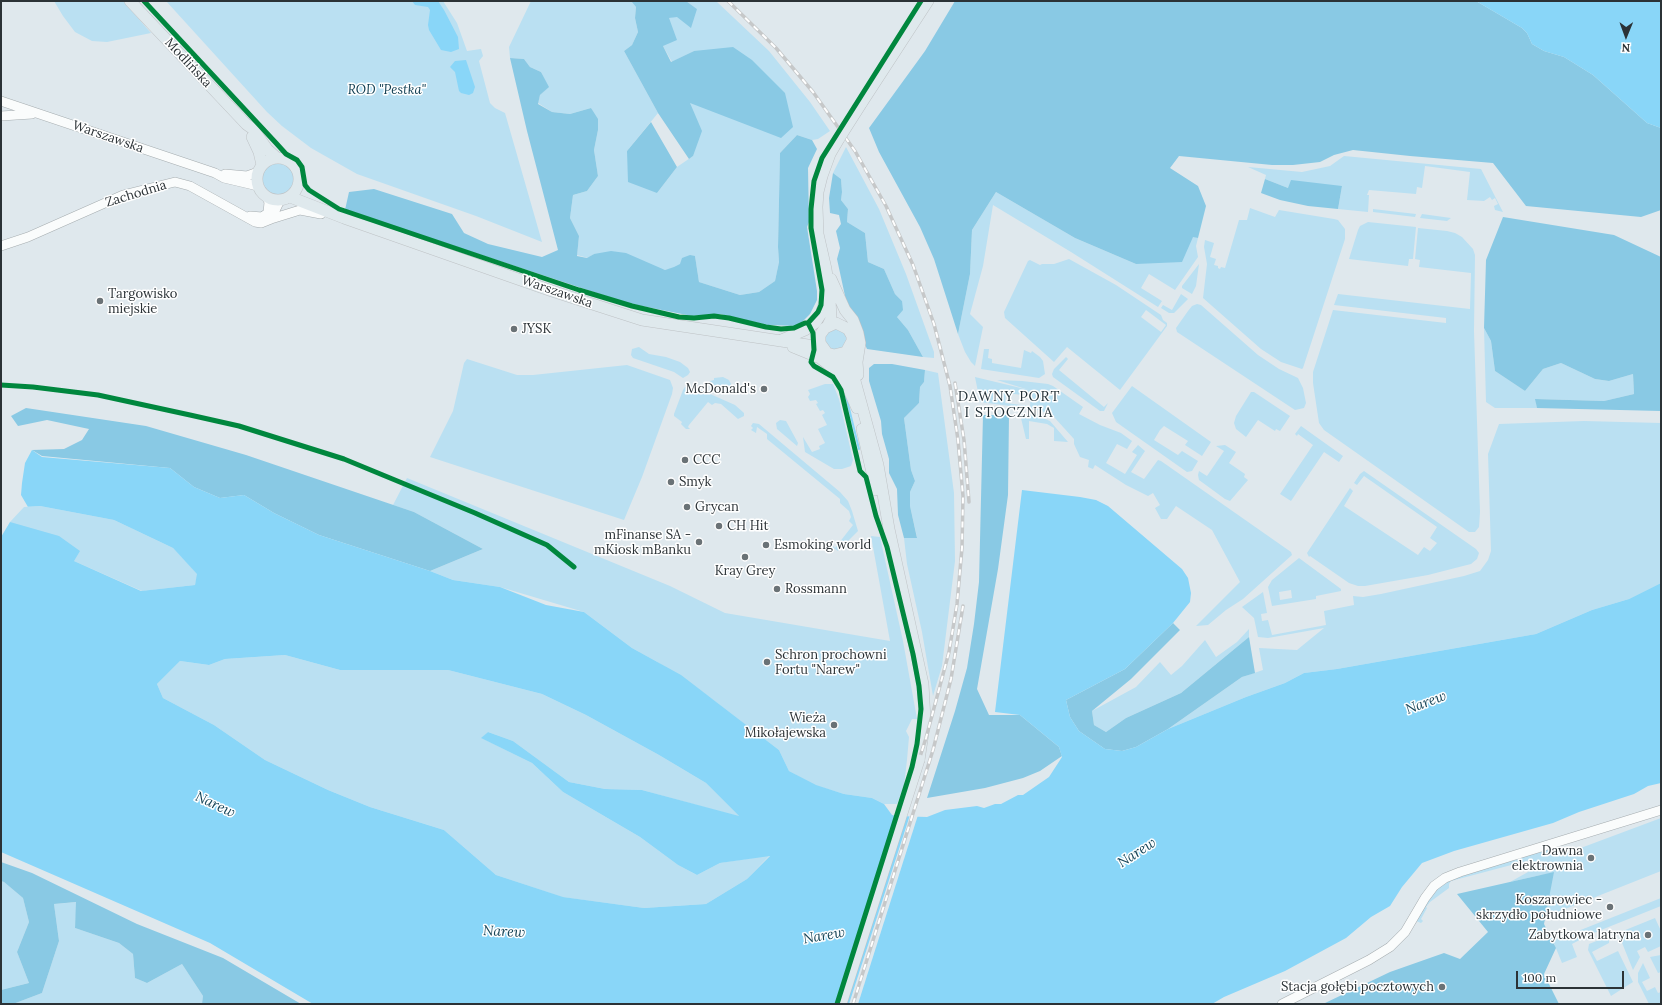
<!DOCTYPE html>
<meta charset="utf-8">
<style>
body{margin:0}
#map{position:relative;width:1662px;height:1005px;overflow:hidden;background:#dfe8ed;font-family:Lora,serif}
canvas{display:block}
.frame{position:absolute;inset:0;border:2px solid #2b3236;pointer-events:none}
.north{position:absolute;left:1606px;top:16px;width:40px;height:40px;-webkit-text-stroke:3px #fff;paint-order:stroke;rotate:181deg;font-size:11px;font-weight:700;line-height:16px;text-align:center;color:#2b3236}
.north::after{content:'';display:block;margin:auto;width:14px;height:18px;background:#2b3236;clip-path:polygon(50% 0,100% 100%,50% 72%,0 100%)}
.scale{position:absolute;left:1516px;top:971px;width:108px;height:18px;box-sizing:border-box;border:2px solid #2b3236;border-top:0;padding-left:5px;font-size:12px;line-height:14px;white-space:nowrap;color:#2b3236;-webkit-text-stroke:3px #fff;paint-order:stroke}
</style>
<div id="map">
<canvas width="1662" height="1005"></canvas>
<div class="frame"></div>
<div class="north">N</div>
<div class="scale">100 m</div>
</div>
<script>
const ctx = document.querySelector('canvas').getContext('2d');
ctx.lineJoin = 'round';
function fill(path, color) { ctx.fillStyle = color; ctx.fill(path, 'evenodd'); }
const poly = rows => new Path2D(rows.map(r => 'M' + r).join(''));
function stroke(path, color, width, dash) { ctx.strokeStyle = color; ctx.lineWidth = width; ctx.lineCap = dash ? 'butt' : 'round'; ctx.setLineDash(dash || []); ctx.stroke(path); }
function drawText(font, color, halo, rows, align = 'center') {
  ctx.font = font + ' Lora,serif'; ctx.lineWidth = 3; ctx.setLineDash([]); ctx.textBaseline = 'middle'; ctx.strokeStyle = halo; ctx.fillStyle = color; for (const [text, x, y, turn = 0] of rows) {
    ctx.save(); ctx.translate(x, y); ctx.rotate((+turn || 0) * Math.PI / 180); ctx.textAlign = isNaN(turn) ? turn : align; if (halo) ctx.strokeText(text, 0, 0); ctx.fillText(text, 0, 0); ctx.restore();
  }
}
const green = poly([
 [54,1,123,1,151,33,107,42,92,41,75,32,63,16],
 [166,1,443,1,457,23,467,51,481,49,483,56,479,61,490,103,495,108,505,113,542,242,476,216,357,174,311,148,282,126,267,112],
 [531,1,631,1,636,7,635,18,638,32,632,45,624,51,658,113,627,151,657,193,677,167,693,156,690,102,694,51,672,62,663,46,669,18,697,9,686,1,716,1,769,51,810,102,830,131,818,139,812,140,797,135,780,153,778,247,779,262,775,281,759,292,740,295,699,282,695,256,674,268,665,270,594,254,588,258,577,255,579,236,570,218,573,195,587,191,598,176,594,150,598,130,591,108,570,114,552,112,538,103,540,95,548,87,541,72,530,67,524,59,510,58,509,47],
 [846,147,879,209,906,274,934,352,934,358,923,357,908,330,897,317,902,301,895,294,884,269,868,262,865,233,847,222,848,209,841,200,842,192,841,179,833,173],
 [1344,156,1481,169,1503,212,1495,210,1494,206,1498,204,1495,198,1492,200,1490,197,1484,201,1467,200,1470,172,1425,166,1422,188,1417,187,1416,194,1369,190,1367,195,1369,195,1368,212,1338,209,1342,186,1288,188,1265,179,1266,175,1248,167,1302,172,1330,166],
 '262 179a16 16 0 1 1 32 0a16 16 0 1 1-32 0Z',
 [996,192,1075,238,1136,264,1193,236,1198,238,1196,246,1198,257,1175,290,1149,274,1141,288,1162,301,1158,307,1071,252,993,205,983,266,970,314,983,327,975,366,971,362,965,352,958,334,970,274,972,230],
 [1250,208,1275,217,1279,210,1334,219,1338,220,1345,229,1345,239,1303,368,1302,369,1281,362,1261,349,1203,298,1207,264,1204,247,1205,240,1214,243,1210,257,1216,259,1214,265,1218,266,1218,268,1220,269,1221,267,1225,268,1239,220,1247,220],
 [1373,209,1416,214,1415,217,1373,212],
 [1422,214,1451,218,1447,221,1420,218],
 [1368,222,1416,227,1413,259,1409,259,1408,266,1349,259,1358,230,1360,226],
 [1418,228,1447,231,1455,233,1462,237,1473,249,1475,255,1474,331,1480,512,1479,527,1475,532,1469,532,1324,430,1319,423,1313,383,1313,372,1333,310,1446,323,1446,318,1334,305,1338,294,1470,309,1471,273,1419,267,1420,260,1415,259],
 [1069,259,1116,285,1161,315,1163,320,1167,323,1167,326,1120,390,1067,347,1054,362,1005,318,1004,312,1028,261,1030,260,1040,265,1042,264,1054,264],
 [1146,310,1166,325,1161,332,1141,317],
 [1199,264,1196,286,1192,294,1182,288,1182,286],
 [1181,294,1188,299,1174,313,1169,313,1161,308,1163,305,1172,310],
 [1197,304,1201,305,1258,355,1279,369,1298,378,1303,388,1306,403,1304,408,1295,410,1177,332,1176,328,1188,311,1192,306],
 [1484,328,1491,341,1495,371,1525,391,1543,369,1561,363,1595,379,1609,381,1633,374,1634,394,1604,401,1536,399,1537,408,1495,408,1486,402],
 '825 339a11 11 0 1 1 22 0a11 11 0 1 1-22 0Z',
 [639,347,649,354,666,357,680,362,688,368,690,372,688,375,683,378,674,372,633,358,631,355,632,349],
 [984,349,989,349,988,358,992,359,992,363,1021,368,1024,350,1031,353,1032,351,1040,357,1043,361,1045,374,1039,378,981,369],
 [1066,357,1068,359,1059,370,1104,407,1108,403,1104,411,1100,411,1053,377,1052,374,1054,369],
 [467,359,517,375,533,375,627,365,670,380,673,388,672,394,642,477,624,520,430,457,453,411,464,363],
 [925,370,938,373,954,493,955,561,942,666,933,696,922,632,907,564,904,538,917,537,910,506,910,492,915,481,911,470,904,418,919,403,920,387,924,382],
 [723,377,729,380,731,384,730,391,709,383,710,381,714,380,714,378],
 [975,377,1029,390,997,380,1022,381,1048,384,1053,386,1083,407,1079,414,1100,425,1121,433,1132,441,1127,449,1117,444,1106,463,1125,474,1137,455,1132,452,1138,445,1145,451,1131,472,1144,479,1158,460,1161,461,1291,552,1292,555,1243,599,1226,610,1208,625,1196,626,1240,582,1212,530,1176,506,1167,519,1161,519,1155,508,1160,505,1153,493,1148,496,1126,485,1095,465,1093,469,1088,467,1089,460,1080,457,1074,444,1074,439,1054,417,1040,410,980,402],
 [1006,393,1031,396,1030,406,1005,403],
 [825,384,833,384,839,399,850,447,853,460,851,466,842,469,834,469,805,452,803,437,812,452,820,449,819,446,825,443,818,429,827,425,822,415,825,413,823,410,820,411,816,404,818,403,816,400,810,401,808,397,810,394,808,390],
 [689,386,692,386,735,405,744,413,744,416,738,419,721,404,715,403,712,405,708,402,689,425,688,427,690,429,686,429,681,424,682,422,674,416,674,414,683,390,685,387],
 [1132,386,1211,442,1202,456,1185,445,1188,441,1164,426,1160,430,1154,440,1178,455,1182,451,1198,461,1192,471,1187,472,1116,422,1112,413],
 [1251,392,1254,392,1290,416,1280,431,1276,429,1275,431,1258,420,1246,437,1236,429,1234,423,1236,416],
 [1020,414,1038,416,1050,421,1068,442,1054,441,1054,428,1047,424,1029,421,1029,439,1026,439],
 [780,420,786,421,798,443,797,446,777,429,776,423],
 [1584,421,1661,423,1661,583,1629,599,1592,610,1536,634,1337,669,1304,673,1285,683,1246,697,1168,729,1242,677,1263,670,1259,648,1297,650,1324,628,1268,638,1258,637,1254,618,1242,607,1263,592,1267,613,1261,614,1262,621,1268,620,1272,635,1326,625,1324,611,1354,605,1353,596,1363,597,1381,594,1464,576,1480,571,1488,560,1491,551,1488,454,1499,424],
 [753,423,759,424,840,492,848,501,852,511,858,531,838,551,832,547,831,549,829,546,831,544,835,548,853,525,849,521,851,517,849,511,840,503,840,499,767,439,767,434,757,427,756,433,751,430,753,428,751,426],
 [1301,426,1343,456,1339,462,1324,452,1291,501,1280,494,1313,445,1298,434,1297,436,1295,434],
 [1225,445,1236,452,1229,463,1245,474,1244,477,1248,480,1230,501,1225,499,1199,480,1198,475,1199,471,1207,476,1224,451,1216,446],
 [1364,471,1476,549,1479,553,1477,559,1471,564,1463,566,1428,575,1365,586,1358,586,1349,583,1310,556,1309,557,1307,553,1350,488,1353,491,1344,506,1418,555,1424,547,1430,551,1437,543,1430,538,1437,527,1364,476,1357,485,1354,483,1360,474],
 [407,478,670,586,725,613,890,641,871,536,880,537,903,641,917,719,912,719,906,731,909,737,907,760,904,786,897,804,884,804,872,798,844,794,814,785,789,771,779,750,708,696,659,663,632,648,584,612,500,587,453,580,430,571,483,549,414,512,393,505],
 [40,506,114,520,173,548,198,574,195,585,142,591,74,561,10,522,24,507],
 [1299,558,1341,589,1341,591,1316,596,1316,599,1272,606,1268,587,1272,580],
 [1291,590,1292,598,1280,600,1279,592],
 [1249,629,1249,637,1181,693,1126,718,1106,732,1094,725,1092,711,1136,687,1160,662,1171,675,1182,666,1205,640,1216,657,1237,642],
 [285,655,340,670,448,670,542,694,586,715,659,755,706,783,740,817,642,790,605,789,569,782,513,741,488,732,482,738,532,763,563,792,640,837,678,865,697,875,720,863,770,855,747,879,706,904,644,908,562,897,496,875,444,830,370,807,328,790,265,760,214,725,163,698,157,684,180,661,209,665,225,659],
 [1661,818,1661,871,1545,917,1549,895,1541,875,1510,882,1537,867,1535,862,1530,860,1451,881,1449,884,1449,888,1430,902,1426,907,1427,908,1421,919,1423,921,1421,923,1416,921,1428,899,1437,888,1449,880,1558,845,1562,855],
 [1,881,4,882,23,898,29,922,17,952,29,983,1,990],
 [1661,898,1661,906,1591,934,1572,944,1577,957,1562,963,1553,941],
 [77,902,75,928,119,943,133,954,135,978,147,983,182,964,203,996,202,1004,13,1004,42,993,59,941,54,904],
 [1655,918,1661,931,1661,946,1648,952,1645,947,1637,951,1640,957,1633,970,1618,933],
 [1609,936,1609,943,1592,952,1597,961,1618,951,1633,982,1611,996,1588,950,1589,944],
 [1661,955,1661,972,1658,973,1650,957],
 [1643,963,1650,978,1642,982,1647,991,1655,987,1658,993,1661,992,1661,1004,1649,1004,1638,982,1638,973]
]);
const forest = poly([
 [631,1,686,1,697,9,691,28,677,17,669,18,677,40,663,46,671,62,694,51,733,47,752,60,785,93,793,127,781,138,690,103,702,131,693,156,689,159,658,113,624,51,632,45,638,32,635,18,636,7],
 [955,1,1476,1,1522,28,1527,33,1532,44,1544,51,1564,57,1593,75,1647,123,1661,128,1661,210,1641,217,1526,206,1493,163,1410,156,1353,150,1334,155,1320,162,1293,165,1272,165,1179,156,1170,168,1198,186,1206,206,1198,238,1193,237,1182,262,1136,264,1075,238,996,192,972,230,970,274,958,334,934,259,920,227,879,152,869,128,925,51],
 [510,58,524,59,530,67,541,72,549,87,540,95,538,104,552,112,570,114,591,108,598,119,598,130,594,150,598,176,587,191,573,195,570,218,579,236,577,256,587,258,594,254,611,251,626,253,665,270,674,267,680,264,682,258,690,255,695,256,699,282,740,295,759,292,775,281,779,262,778,247,780,153,797,135,812,140,817,149,808,168,809,222,807,227,817,291,817,300,810,314,798,326,767,325,720,314,692,316,627,303,345,210,349,192,374,189,452,214,464,233,488,244,542,257,558,250,527,131],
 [651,122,677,167,657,193,628,182,627,151],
 [833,173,841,179,842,192,841,200,848,209,847,222,865,233,868,262,884,269,895,294,902,301,903,310,897,317,908,330,923,357,867,349,847,305,837,259,840,248,836,231,841,224,839,215,830,213,829,198],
 [1265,179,1288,188,1291,180,1342,186,1338,209,1308,206,1280,200,1261,193],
 [1503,217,1614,235,1661,257,1661,411,1537,408,1535,399,1604,401,1634,394,1633,374,1609,381,1595,379,1561,363,1543,369,1525,391,1495,371,1491,341,1484,328,1486,260],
 [874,364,892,364,925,370,924,382,920,387,919,403,904,418,911,470,915,481,910,492,910,506,917,538,904,538,898,515,897,489,889,473,889,459,882,434,881,421,869,381,869,368],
 [26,408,146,426,246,455,414,512,483,549,430,571,319,535,274,513,244,495,220,498,194,487,170,468,42,456,32,450,64,449,82,440,89,429,47,420,18,426,11,416],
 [983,415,1009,415,1008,495,998,569,977,689,989,715,1020,715,1059,747,1062,756,1040,771,1023,778,985,788,927,798,955,711,967,668,974,624,979,582],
 [1173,623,1180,630,1131,679,1092,711,1094,725,1106,732,1126,718,1181,693,1249,637,1255,673,1242,677,1168,729,1136,747,1122,751,1105,749,1079,731,1070,717,1066,700,1125,669],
 [1,862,32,873,137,924,223,958,301,1004,202,1004,203,996,182,964,147,983,135,978,133,954,119,943,75,928,76,902,54,904,59,941,42,993,13,1004,1,1004,1,990,29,983,17,952,29,922,23,898,4,882,1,881],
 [1554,872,1544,924,1556,948,1544,974,1559,1004,1323,1004,1390,972,1444,953,1460,959,1488,932,1457,894]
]);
const water = poly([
 [412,1,438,1,444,10,458,37,459,49,451,52,441,50,429,30,428,25,430,10,428,7,415,5],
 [1476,1,1661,1,1661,128,1647,123,1593,75,1564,57,1544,51,1532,44,1527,33,1522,28],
 [466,60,475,87,473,93,469,95,461,93,459,91,455,72,450,67,455,61],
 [32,450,42,457,170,468,194,487,220,498,244,495,274,513,319,535,430,571,453,580,500,587,546,605,584,612,632,648,681,675,779,750,789,771,816,785,844,794,872,798,884,804,892,815,897,816,927,817,945,810,977,806,984,808,995,804,1001,804,1018,795,1023,795,1049,777,1062,757,1059,747,1020,715,995,712,1022,490,1080,497,1096,500,1108,506,1182,569,1188,578,1191,593,1190,602,1173,623,1125,669,1066,700,1070,717,1079,731,1105,749,1122,751,1136,747,1168,729,1246,697,1285,683,1304,673,1337,669,1536,634,1592,610,1629,599,1661,583,1661,783,1648,786,1634,794,1579,812,1553,823,1454,851,1422,863,1402,887,1390,906,1371,917,1346,938,1285,971,1224,997,1212,1004,313,1004,210,943,1,852,1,537,10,522,24,507,28,507,21,495,22,483,25,463],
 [40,506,114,520,173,548,197,574,195,585,141,591,74,561,80,551,59,536,10,522,24,507],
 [285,655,340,670,448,670,542,694,586,715,659,755,706,783,739,816,642,790,605,789,569,782,513,741,488,732,481,738,532,763,563,792,640,837,678,865,697,875,720,863,770,856,747,879,706,904,644,908,563,897,496,875,444,830,370,807,328,790,265,760,214,725,163,698,157,684,180,661,209,665,225,659]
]);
const pier = poly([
 [910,815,918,815,858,1004,849,1004]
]);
const stream = poly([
 [846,396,859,449]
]);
const minor = poly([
 [1,101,215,173,224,178,258,186],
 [1,116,32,114],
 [225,174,247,176,258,172],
 [250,216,262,217,268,213,269,202,267,198],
 [271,219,300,210,321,214],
 [1,246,28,237,123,195,175,182,190,186,255,222,261,223,271,219,280,200],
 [1282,1004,1369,960,1390,947,1405,932,1425,898,1434,886,1445,878,1460,872,1661,810]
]);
const major = poly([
 [130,1,246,124,253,129,267,149,277,158],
 [861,104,928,1],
 [252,137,259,152,262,165],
 '257 179a21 21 0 1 1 42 0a21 21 0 1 1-42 0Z',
 [290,197,344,218,552,291,642,320,821,347],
 [831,279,845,310,853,320,858,333,860,343,857,362,858,375],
 [828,325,831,319,830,299,826,269,818,234,817,207,818,192,822,176,830,154,840,137],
 [779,341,805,330,815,323,821,314,826,298],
 [793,347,820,358,838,372,845,381,857,408],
 [848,350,849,359,878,465,889,529,923,684,925,720,919,760],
 [834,355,846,352,852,341,852,336,848,329,836,323,825,328,820,335,820,343,827,353,834,355,840,361,849,378],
 [862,429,876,490]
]);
const rail = poly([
 [728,1,776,48,813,92,855,151,886,206,913,265,934,324,950,386,958,440,963,496,962,548,957,604,949,652,926,738,841,1004],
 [955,383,964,440,969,502],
 [853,1004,933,750,951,679,963,606]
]);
const majorBridge = poly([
 [840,137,861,104],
 [841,1004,919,760]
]);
const cycleway = poly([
 [144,1,276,143,286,154,297,160,302,167,305,185,309,190,339,209,579,290,632,306,679,317,694,318,714,316,729,318,766,327,781,329,794,328,805,323,808,323,818,312,821,305,822,290,811,228,811,209,814,181,822,158,921,1],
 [808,323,813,333,814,350,811,362,814,366,833,377,841,390,860,471,866,477,876,516,887,547,913,654,919,686,921,709,917,744,912,767,837,1004],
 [1,385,33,387,98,395,190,415,239,426,344,459,475,513,547,545,574,567]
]);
const markers = [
 [100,301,4,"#6a7276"],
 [514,329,4,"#6a7276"],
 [764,389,4,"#6a7276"],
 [685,460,4,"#6a7276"],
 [671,482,4,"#6a7276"],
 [687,507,4,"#6a7276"],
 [719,526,4,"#6a7276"],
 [699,542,4,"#6a7276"],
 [766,545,4,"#6a7276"],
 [745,557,4,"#6a7276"],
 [777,589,4,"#6a7276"],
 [767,662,4,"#6a7276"],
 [834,725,4,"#6a7276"],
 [1591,858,4,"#6a7276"],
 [1610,907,4,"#6a7276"],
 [1648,935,4,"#6a7276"],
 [1442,987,4,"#6a7276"]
];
const streetNames = [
 ["Modlińska",188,63,47],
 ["Warszawska",108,137,19],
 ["Zachodnia",136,194,-17],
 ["Warszawska",557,292,19]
];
const parkNames = [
 ["ROD \"Pestka\"",387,90]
];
const poiNames = [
 ["Targowisko",108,294],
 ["miejskie",108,309],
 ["JYSK",522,329],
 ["McDonald's",756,389,"right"],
 ["CCC",693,460],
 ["Smyk",679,482],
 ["Grycan",695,507],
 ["CH Hit",727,526],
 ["mFinanse SA -",691,535,"right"],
 ["mKiosk mBanku",691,550,"right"],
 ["Esmoking world",774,545],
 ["Kray Grey",745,571,"center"],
 ["Rossmann",785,589],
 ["Schron prochowni",775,655],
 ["Fortu \"Narew\"",775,670],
 ["Wieża",826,718,"right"],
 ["Mikołajewska",826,733,"right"],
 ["Dawna",1583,851,"right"],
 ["elektrownia",1583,866,"right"],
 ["Koszarowiec -",1602,900,"right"],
 ["skrzydło południowe",1602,915,"right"],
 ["Zabytkowa latryna",1640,935,"right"],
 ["Stacja gołębi pocztowych",1434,987,"right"]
];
const neighbourhoodNames = [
 ["DAWNY PORT",1009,397],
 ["I STOCZNIA",1009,413]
];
const waterNames = [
 ["Narew",1426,703,-21],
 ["Narew",215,805,25],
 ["Narew",1137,853,-33],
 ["Narew",504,932,3],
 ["Narew",824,936,-10]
];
fill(green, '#bae0f2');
fill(forest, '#89c9e4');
fill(water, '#89d6f8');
fill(pier, '#dfe8ed');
stroke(stream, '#89d6f8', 2);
stroke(minor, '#a5acaf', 10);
stroke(major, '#bec2c5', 12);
stroke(minor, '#fafcfc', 9);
stroke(major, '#dfe9ed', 11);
stroke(rail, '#c6c8c9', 3.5);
stroke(rail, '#fff', 2, [6]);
stroke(majorBridge, '#bec2c5', 12, []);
stroke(majorBridge, '#dfe9ed', 11);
stroke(cycleway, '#00873e', 5);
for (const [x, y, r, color] of markers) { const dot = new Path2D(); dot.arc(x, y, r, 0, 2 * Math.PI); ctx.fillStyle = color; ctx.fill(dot); stroke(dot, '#fff', 1.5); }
drawText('13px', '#2b3236', '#fff', streetNames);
drawText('italic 13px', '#124054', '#fff', parkNames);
drawText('13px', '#2b3236', '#fff', poiNames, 'left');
ctx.letterSpacing = '1px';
drawText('14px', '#1f2d34', '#fff', neighbourhoodNames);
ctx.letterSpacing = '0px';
drawText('italic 14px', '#174558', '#fff', waterNames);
</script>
